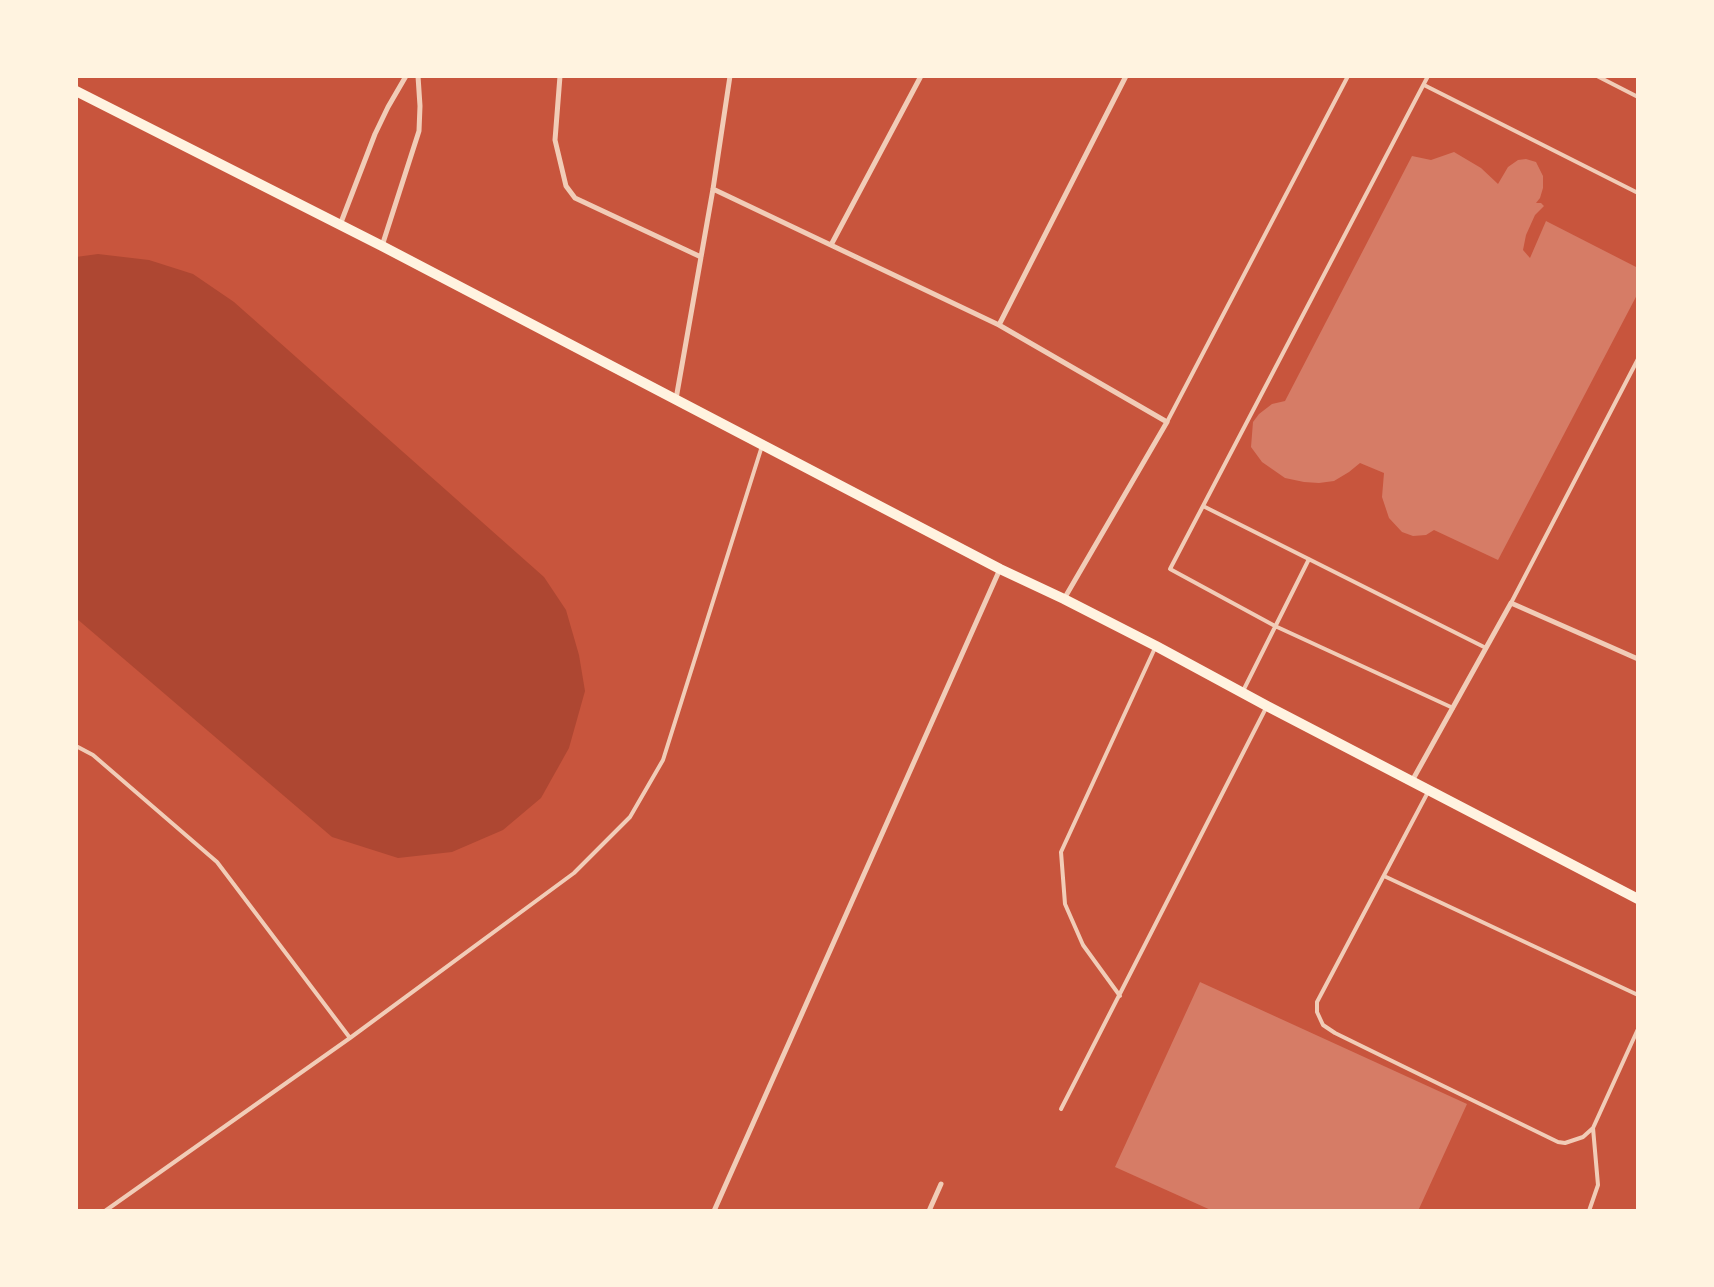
<!DOCTYPE html>
<style>
body{margin:0}
#map{position:relative;width:1714px;height:1287px;overflow:hidden;background:#c8553d;font-family:"Libre Baskerville",serif}
canvas{display:block}
.frame{position:absolute;inset:0;border:78px solid #fff3e0;pointer-events:none}
</style>
<div id="map">
<canvas width="1714" height="1287"></canvas>
<div class="frame"></div>
</div>
<script>
const ctx = document.querySelector('canvas').getContext('2d');
ctx.lineJoin = 'round';
function fill(path, color) { ctx.fillStyle = color; ctx.fill(path, 'evenodd'); }
const poly = rows => new Path2D(rows.map(r => 'M' + r).join(''));
function stroke(path, color, width, dash) { ctx.strokeStyle = color; ctx.lineWidth = width; ctx.lineCap = dash ? 'butt' : 'round'; ctx.setLineDash(dash || []); ctx.stroke(path); }
const green = poly([
 [98,254,149,260,193,274,234,302,544,577,566,610,579,655,585,691,569,748,541,798,503,830,452,852,398,858,332,837,76,618,76,257]
]);
const building = poly([
 [1454,152,1481,168,1498,184,1508,167,1518,160,1526,159,1536,162,1543,176,1543,188,1540,198,1536,203,1541,203,1544,206,1535,215,1526,235,1523,250,1530,258,1546,221,1638,268,1638,293,1498,560,1434,530,1426,535,1413,536,1402,532,1389,518,1382,497,1384,473,1360,463,1349,472,1334,481,1319,483,1304,482,1285,478,1262,462,1251,447,1253,422,1259,414,1272,404,1285,401,1412,156,1431,160],
 [1200,982,1467,1104,1418,1211,1213,1211,1115,1167]
]);
const service = poly([
 [1428,76,1170,569,1275,626,1453,708],
 [1597,76,1638,97],
 [1424,85,1638,193],
 [1167,422,1348,76],
 [1203,506,1486,648],
 [1511,603,1638,359],
 [1243,691,1309,559],
 [76,746,93,755,217,862,350,1038],
 [1428,792,1317,1002,1317,1012,1323,1025,1335,1033,1386,1058,1558,1142,1565,1143,1583,1137,1593,1128,1638,1029],
 [1384,876,1638,995],
 [1120,996,1083,945,1065,904,1061,852,1155,648],
 [1061,1109,1267,706],
 [105,1211,350,1038,574,873,630,817,663,760,762,446],
 [1589,1211,1598,1185,1593,1128]
]);
const minor = poly([
 [560,76,555,140,566,186,575,198,701,257],
 [713,189,999,325,1167,422,1064,599],
 [340,225,375,134,388,107,406,76],
 [831,245,921,76],
 [382,246,419,131,420,106,418,76],
 [999,325,1126,76],
 [676,399,713,189,730,76],
 [1412,781,1511,603,1638,659],
 [714,1211,1000,569],
 [929,1211,941,1184]
]);
const secondary = poly([
 [76,91,382,246,1000,569,1064,599,1156,646,1267,706,1638,899]
]);
fill(green, '#ae4732');
fill(building, '#d67c66');
stroke(service, '#f1ccb7', 4);
stroke(minor, '#f1ccb7', 5);
stroke(secondary, '#fff3e0', 10);
</script>
